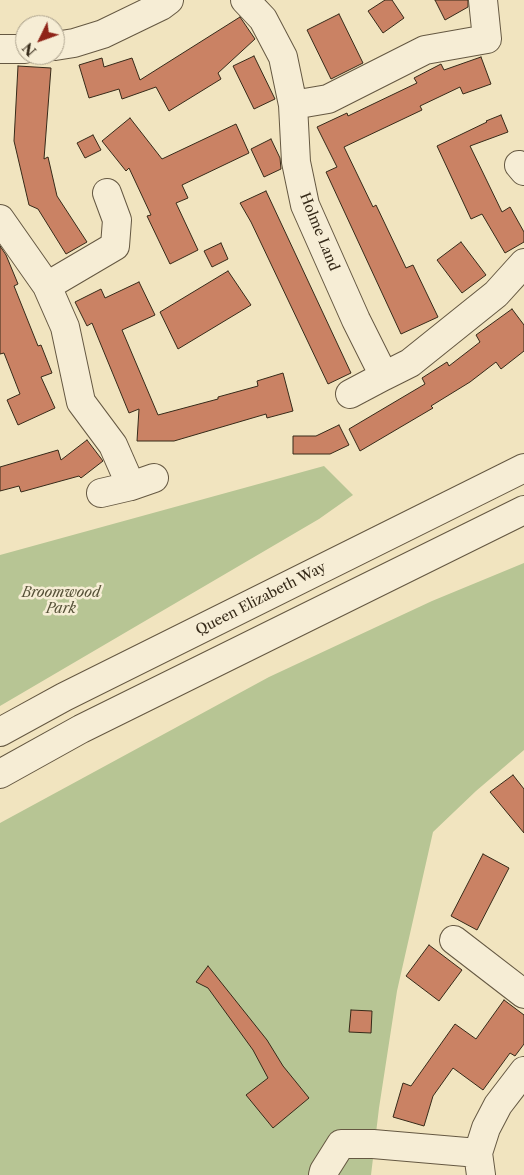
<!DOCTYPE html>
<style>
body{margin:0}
#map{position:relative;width:524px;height:1175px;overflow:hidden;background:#f1e4bf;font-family:"Libre Caslon Text",serif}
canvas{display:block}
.north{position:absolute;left:15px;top:15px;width:50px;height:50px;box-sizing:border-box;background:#f6edd5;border:1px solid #a99f8a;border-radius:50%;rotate:228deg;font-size:14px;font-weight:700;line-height:20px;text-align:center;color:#362a19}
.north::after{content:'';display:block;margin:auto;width:18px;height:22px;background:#8f2418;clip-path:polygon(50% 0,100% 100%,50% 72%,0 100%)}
</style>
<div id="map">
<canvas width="524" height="1175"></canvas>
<div class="north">N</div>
</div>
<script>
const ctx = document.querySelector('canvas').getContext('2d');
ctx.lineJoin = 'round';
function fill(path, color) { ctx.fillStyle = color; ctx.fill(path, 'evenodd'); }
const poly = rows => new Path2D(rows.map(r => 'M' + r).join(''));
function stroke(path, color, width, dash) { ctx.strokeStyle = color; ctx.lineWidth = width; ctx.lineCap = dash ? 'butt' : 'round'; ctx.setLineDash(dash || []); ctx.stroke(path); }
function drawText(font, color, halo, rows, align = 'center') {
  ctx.font = font + ' "Libre Caslon Text",serif'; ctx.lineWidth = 5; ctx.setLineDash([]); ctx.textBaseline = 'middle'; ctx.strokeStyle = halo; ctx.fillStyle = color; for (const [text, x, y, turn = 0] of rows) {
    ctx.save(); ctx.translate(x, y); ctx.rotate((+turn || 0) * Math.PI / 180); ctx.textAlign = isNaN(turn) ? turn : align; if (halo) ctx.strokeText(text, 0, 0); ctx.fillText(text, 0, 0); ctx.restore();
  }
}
const green = poly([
 [324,466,353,495,319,519,0,706,0,555],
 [524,563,524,750,476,791,433,832,397,991,379,1108,371,1175,0,1175,0,823,269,677,432,601]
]);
const building = poly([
 [385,0,392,0,404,18,383,33,368,11,385,0],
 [435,0,468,0,468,7,445,20,435,0],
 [339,14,363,63,331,79,307,30,339,14],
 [240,17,255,39,218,73,221,79,169,111,156,87,122,99,119,89,89,98,79,65,102,58,104,67,132,58,140,80,240,17],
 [254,56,275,99,254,109,233,66,254,56],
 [481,57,491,84,463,94,460,87,420,106,422,110,344,147,373,207,376,205,406,268,413,265,438,317,401,334,326,172,337,167,317,127,347,113,348,116,417,83,414,78,441,64,444,70,481,57],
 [18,66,51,68,44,159,48,157,57,196,87,242,66,254,38,209,29,205,14,141,18,66],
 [501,115,508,132,470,146,502,212,510,207,524,232,524,242,505,253,482,214,471,219,437,146,487,122,486,121,501,115],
 [130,118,162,159,236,124,249,153,182,185,188,198,176,203,198,250,170,264,147,216,151,215,129,168,126,171,102,141,130,118],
 [93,135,101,150,85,158,77,143,93,135],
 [271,139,280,158,281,169,264,177,251,149,271,139],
 [266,191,351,373,328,384,251,222,240,203,266,191],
 [461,242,486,275,462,293,437,260,461,242],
 [221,243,228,259,212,267,204,251,221,243],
 [0,246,6,255,18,284,14,286,38,346,41,345,52,373,41,377,55,408,18,425,7,400,20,394,4,353,0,354,0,246],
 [228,271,251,305,178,349,160,312,228,271],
 [139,282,155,315,122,330,158,415,218,399,218,397,258,386,257,381,283,373,293,411,267,418,266,414,174,441,137,441,139,409,129,413,92,323,87,326,75,302,101,289,105,298,139,282],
 [512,309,524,325,524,351,501,369,496,362,470,382,431,406,433,408,360,451,349,429,425,384,422,378,447,362,449,366,480,342,476,335,512,309],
 [339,425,349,445,330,454,293,454,293,436,316,436,339,425],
 [87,440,103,461,81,478,79,476,21,492,19,486,0,491,0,467,58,450,61,460,87,440],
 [513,775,524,789,524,833,490,792,513,775],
 [483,854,509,868,477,930,451,916,483,854],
 [429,945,462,970,439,1001,406,976,429,945],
 [208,966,267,1040,283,1066,309,1098,273,1128,246,1095,268,1078,253,1050,208,988,196,982,208,966],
 [504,1000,524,1015,524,1044,515,1056,510,1053,483,1090,453,1068,433,1096,424,1126,393,1117,403,1083,411,1086,455,1024,476,1039,504,1000],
 [351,1010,372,1011,371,1033,349,1032,351,1010]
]);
const minor = poly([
 [245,0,263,19,283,57,293,105,296,162,305,205,356,320,384,376,410,363,496,294,524,263],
 [55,46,74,43,103,34,161,6,169,0],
 [0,49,25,49],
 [293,105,328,99,425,50,487,39,483,0],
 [519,165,524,171],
 [0,219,47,286,65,327,81,402,113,445,131,486,154,478],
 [47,286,115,246,117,220,107,193],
 [350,394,384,376],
 [101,493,131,486],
 [0,732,64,697,524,468],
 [0,774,81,729,524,510],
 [454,940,524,994],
 [323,1175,324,1171,341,1144,373,1144,478,1153],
 [481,1175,478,1153,486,1128,498,1105,524,1071]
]);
const streetNames = [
 ["Holme Land",319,232,68],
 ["Queen Elizabeth Way",261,599,-27]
];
const parkNames = [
 ["Broomwood",61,593],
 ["Park",61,609]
];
fill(green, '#b7c594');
fill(building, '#ca8264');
stroke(building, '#362a19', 1);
stroke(minor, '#655842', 30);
stroke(minor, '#f6edd5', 28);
drawText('14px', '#362a19', '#f6edd5', streetNames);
drawText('italic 14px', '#565138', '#f6edd5', parkNames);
</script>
